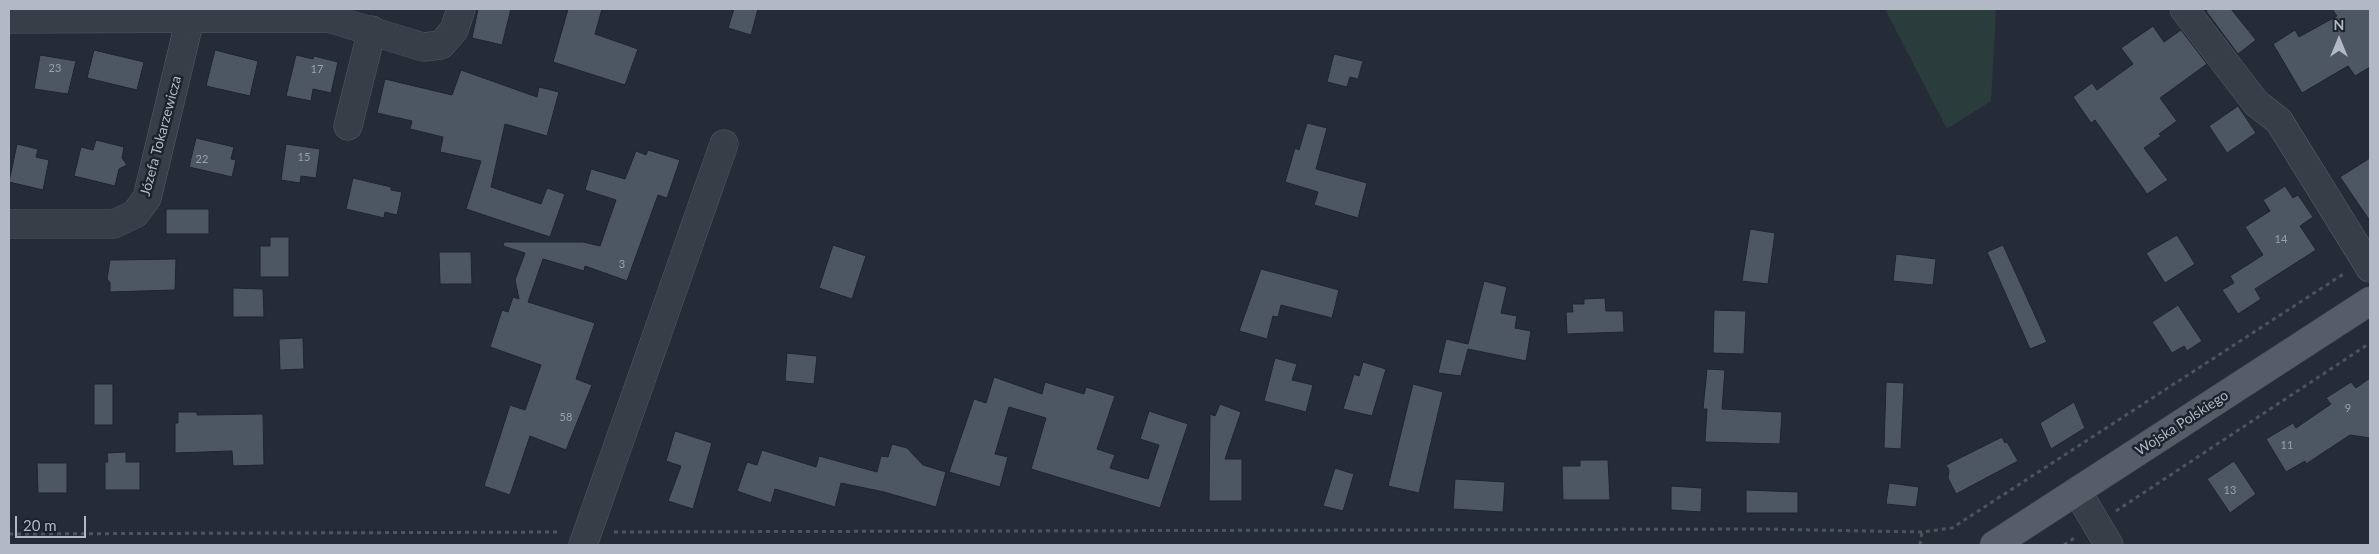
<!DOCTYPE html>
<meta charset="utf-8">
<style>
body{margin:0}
#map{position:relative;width:2379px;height:554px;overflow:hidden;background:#252c38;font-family:Lato,sans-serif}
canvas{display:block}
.frame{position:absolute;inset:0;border:10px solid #b3b9c4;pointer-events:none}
.north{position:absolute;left:2314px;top:15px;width:50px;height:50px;-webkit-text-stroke:4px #1d232d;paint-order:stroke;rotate:0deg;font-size:14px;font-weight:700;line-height:20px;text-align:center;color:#b3b9c4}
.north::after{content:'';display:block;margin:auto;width:18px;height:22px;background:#b3b9c4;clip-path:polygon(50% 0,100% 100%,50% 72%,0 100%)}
.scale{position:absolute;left:15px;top:516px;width:71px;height:22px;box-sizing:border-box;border:2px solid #b3b9c4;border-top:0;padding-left:6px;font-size:15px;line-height:18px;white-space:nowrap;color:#b3b9c4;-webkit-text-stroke:4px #1d232d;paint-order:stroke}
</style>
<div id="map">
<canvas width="2379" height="554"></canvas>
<div class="frame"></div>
<div class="north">N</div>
<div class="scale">20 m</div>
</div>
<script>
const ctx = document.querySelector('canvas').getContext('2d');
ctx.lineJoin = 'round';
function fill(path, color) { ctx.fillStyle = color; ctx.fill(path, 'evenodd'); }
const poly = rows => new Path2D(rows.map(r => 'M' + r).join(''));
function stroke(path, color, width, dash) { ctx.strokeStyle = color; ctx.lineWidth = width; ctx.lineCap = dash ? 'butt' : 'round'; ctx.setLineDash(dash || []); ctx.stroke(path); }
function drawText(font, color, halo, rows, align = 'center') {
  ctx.font = font + ' Lato,sans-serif'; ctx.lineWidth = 5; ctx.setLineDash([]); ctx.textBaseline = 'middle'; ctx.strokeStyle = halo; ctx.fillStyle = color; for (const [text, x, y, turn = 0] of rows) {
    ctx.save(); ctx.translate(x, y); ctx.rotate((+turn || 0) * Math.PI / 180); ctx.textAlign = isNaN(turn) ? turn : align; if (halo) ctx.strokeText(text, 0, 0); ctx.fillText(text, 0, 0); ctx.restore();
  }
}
const green = poly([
 [1885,9,1996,9,1991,101,1947,129]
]);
const building = poly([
 [478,9,511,9,502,45,472,38,478,9],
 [568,9,602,9,595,34,638,49,625,85,553,62,568,9],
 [734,9,758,9,751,35,728,28,734,9],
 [2209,9,2231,9,2256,40,2238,54,2206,11,2209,9],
 [2332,9,2370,9,2370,67,2355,76,2348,66,2302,93,2273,44,2295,30,2299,37,2337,16,2332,9],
 [2153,26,2164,42,2181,30,2207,64,2160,98,2177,121,2159,134,2161,136,2144,148,2168,180,2147,194,2095,120,2091,123,2073,97,2092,83,2097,90,2133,64,2121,48,2153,26],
 [94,50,144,62,137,90,87,78,94,50],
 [215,50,258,61,250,96,206,86,215,50],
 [1334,54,1363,61,1358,79,1350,77,1347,87,1327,82,1334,54],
 [40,55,76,61,68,94,34,89,40,55],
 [296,55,313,59,314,56,338,62,331,93,313,89,311,101,286,96,296,55],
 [461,70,537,97,539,87,559,92,547,136,505,124,491,187,541,204,547,188,565,194,550,237,466,209,481,161,440,152,443,137,410,129,412,121,377,113,385,79,452,95,461,70],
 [2238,106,2256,133,2227,153,2209,126,2238,106],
 [1307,123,1327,128,1316,169,1367,183,1358,218,1314,205,1318,192,1285,182,1295,148,1299,150,1307,123],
 [196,138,234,147,231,159,236,160,232,177,189,167,196,138],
 [96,140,124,147,122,158,127,165,119,169,115,186,74,176,81,147,93,150,96,140],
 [17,144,38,149,36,157,49,160,43,190,9,182,17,144],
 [286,144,320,149,316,178,301,176,300,183,281,180,286,144],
 [648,150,680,160,667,198,658,195,627,281,585,266,584,271,543,259,528,302,595,323,576,379,592,385,566,450,530,436,510,495,484,486,510,405,525,410,541,365,490,347,502,310,508,312,513,297,519,299,515,280,525,253,503,246,504,242,583,242,600,246,616,200,585,190,591,169,625,179,636,151,646,155,648,150],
 [2370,158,2370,221,2340,177,2370,158],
 [353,178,391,187,391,190,402,192,397,215,385,212,384,218,346,209,353,178],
 [2285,186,2293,198,2298,195,2313,217,2300,226,2316,250,2255,289,2261,299,2238,314,2222,290,2234,283,2230,276,2263,255,2245,227,2270,211,2263,200,2285,186],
 [166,209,209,209,209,234,166,234,166,209],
 [1750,229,1775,233,1768,284,1742,281,1750,229],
 [2177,235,2195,264,2165,283,2146,253,2177,235],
 [270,237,289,237,289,277,260,277,260,246,270,246,270,237],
 [833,245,866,256,852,299,819,288,833,245],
 [2003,245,2047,342,2030,349,1987,252,2003,245],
 [439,252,471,252,472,284,440,284,439,252],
 [1896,254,1936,259,1933,285,1893,281,1896,254],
 [176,259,175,290,110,292,110,283,107,279,110,260,176,259],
 [1261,269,1339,290,1332,318,1281,305,1278,317,1273,316,1267,339,1239,331,1261,269],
 [1484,281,1507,287,1501,313,1517,316,1515,328,1531,331,1526,361,1468,349,1461,376,1438,373,1446,339,1468,344,1484,281],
 [233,288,263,289,264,317,233,317,233,288],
 [1605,298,1606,311,1623,311,1624,332,1567,334,1566,312,1573,312,1572,304,1584,304,1584,299,1605,298],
 [2178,305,2202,341,2187,351,2184,346,2172,353,2152,322,2178,305],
 [1714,310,1746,311,1744,354,1713,353,1714,310],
 [303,338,304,369,280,370,279,339,303,338],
 [787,353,817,356,814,384,785,381,787,353],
 [1275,358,1297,364,1292,380,1313,385,1306,412,1264,401,1275,358],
 [1363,362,1386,369,1372,416,1343,409,1354,374,1359,376,1363,362],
 [1707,369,1725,370,1722,409,1782,412,1780,444,1705,442,1707,409,1703,409,1707,369],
 [994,377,1042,394,1045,382,1084,394,1086,387,1115,396,1097,449,1115,455,1110,468,1148,479,1159,445,1140,439,1149,411,1188,424,1160,508,1031,469,1046,418,1009,407,995,454,1008,457,1000,487,949,472,974,399,986,403,994,377],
 [2370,378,2370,438,2350,435,2306,464,2305,461,2286,472,2266,439,2293,423,2296,428,2331,404,2326,398,2351,382,2356,388,2370,378],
 [1886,382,1904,383,1901,449,1884,448,1886,382],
 [94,384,113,384,113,425,94,425,94,384],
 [1413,384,1443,392,1419,493,1388,486,1413,384],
 [2074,402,2085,428,2051,449,2040,423,2074,402],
 [1220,404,1241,412,1225,459,1242,459,1242,501,1209,501,1210,414,1215,416,1220,404],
 [178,412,197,412,197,415,263,414,264,465,233,466,232,451,175,453,175,423,178,423,178,412],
 [675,431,712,443,693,509,668,501,681,466,666,461,675,431],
 [2002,437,2005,443,2007,442,2018,461,1956,494,1948,478,1949,470,1946,465,2002,437],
 [892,444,907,448,923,465,946,472,936,507,884,492,841,483,835,507,775,489,771,503,737,491,747,462,757,465,762,450,816,467,819,456,877,472,881,456,888,457,892,444],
 [126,452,126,462,140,462,140,490,105,490,105,462,108,462,107,453,126,452],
 [1580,460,1608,460,1610,500,1563,500,1562,466,1580,466,1580,460],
 [2234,461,2256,494,2230,513,2207,479,2234,461],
 [37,463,67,463,67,493,38,493,37,463],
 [1335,468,1354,474,1343,511,1323,506,1335,468],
 [1455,479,1505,482,1503,512,1453,509,1455,479],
 [1889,483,1919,487,1916,507,1886,504,1889,483],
 [1671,486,1702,488,1701,512,1671,510,1671,486],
 [1746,490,1798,492,1798,513,1746,513,1746,490]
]);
const path = poly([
 [2116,511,2370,343],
 [614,532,1762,529,1922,532,1952,528,2345,273],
 [9,534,561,532],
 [1920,545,1922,532],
 [2064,545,2076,537]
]);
const minor = poly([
 [2184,9,2256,103,2279,121,2370,268],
 [9,19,328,18,423,47,441,45,454,30,461,9],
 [348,126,372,30],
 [9,224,114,224,135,214,147,198,190,19],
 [2077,491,2109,545],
 [583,545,724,144]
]);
const major = poly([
 [1994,545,2370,301]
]);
const numberNames = [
 ["23",55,68],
 ["17",317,69],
 ["15",304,157],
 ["22",202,159],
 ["14",2281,239],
 ["3",622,264],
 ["9",2348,408],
 ["58",566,417],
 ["11",2287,445],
 ["13",2230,490]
];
const streetNames = [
 ["Józefa Tokarzewicza",161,136,-75],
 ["Wojska Polskiego",2182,423,-33]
];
fill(green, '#2b3c3d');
fill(building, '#4d5663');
stroke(building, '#1f252f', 1);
stroke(minor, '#565c66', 29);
stroke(major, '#414751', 29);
stroke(path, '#48575a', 3, [4, 4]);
stroke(minor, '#383e48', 28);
stroke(major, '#565d68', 28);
drawText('11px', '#9aa0ac', null, numberNames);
drawText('14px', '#b3b9c4', '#1d232d', streetNames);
</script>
